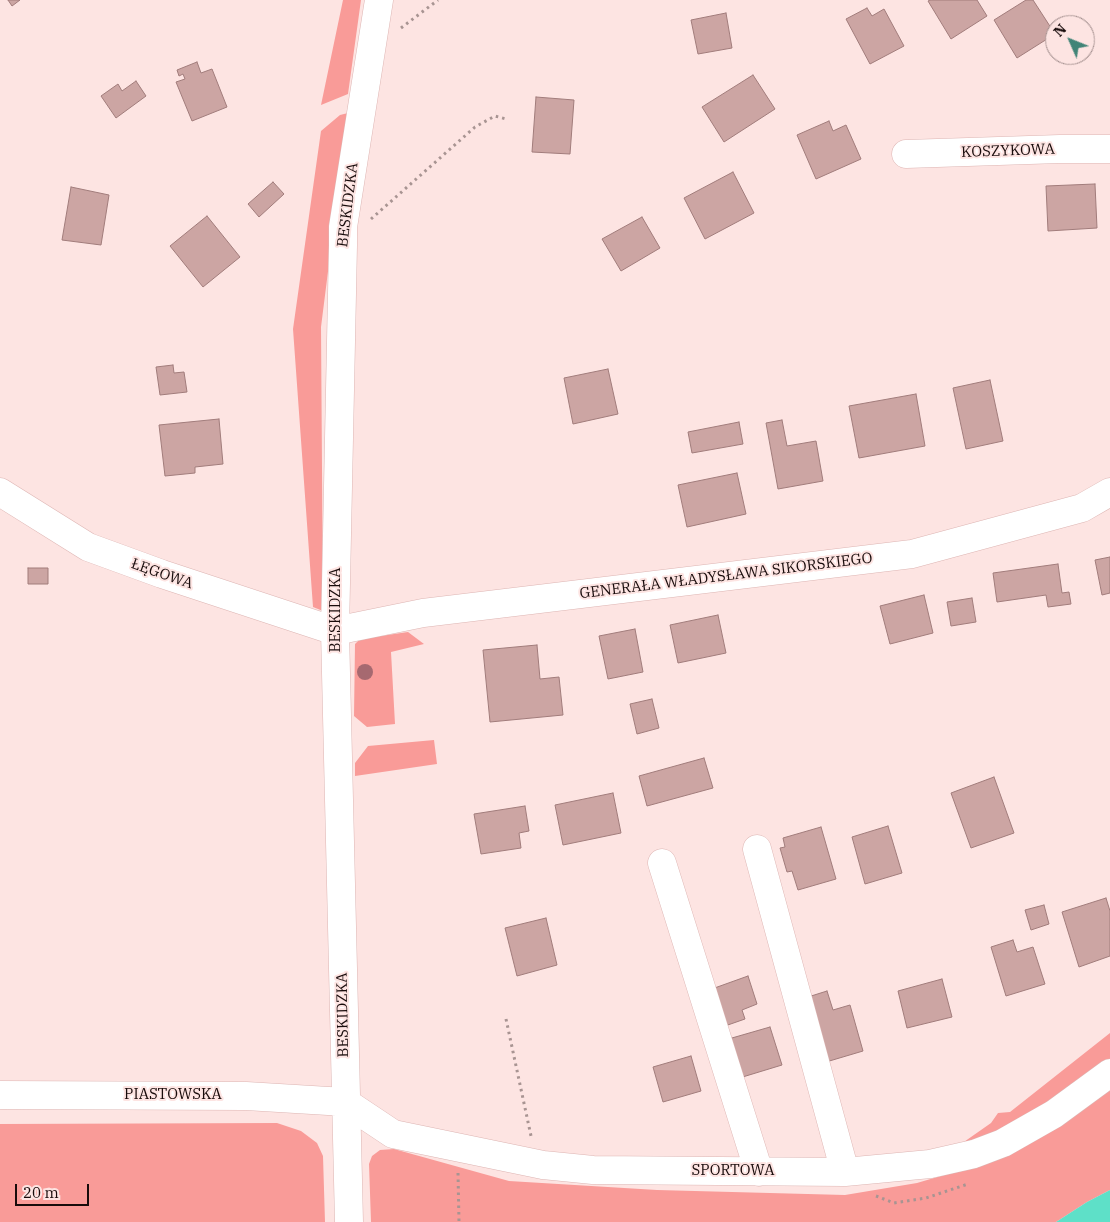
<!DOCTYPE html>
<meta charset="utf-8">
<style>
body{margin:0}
#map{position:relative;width:1110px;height:1222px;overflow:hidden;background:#fde4e2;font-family:"IBM Plex Serif",serif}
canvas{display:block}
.north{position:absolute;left:1045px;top:15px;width:50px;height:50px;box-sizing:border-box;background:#fde4e2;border:1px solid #a18d8c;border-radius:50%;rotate:314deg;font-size:14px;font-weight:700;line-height:20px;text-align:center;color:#180b0b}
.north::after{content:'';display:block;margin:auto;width:18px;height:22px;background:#418477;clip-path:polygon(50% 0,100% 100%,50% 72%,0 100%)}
.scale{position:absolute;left:15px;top:1184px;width:74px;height:22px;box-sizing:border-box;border:2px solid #180b0b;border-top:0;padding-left:6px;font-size:15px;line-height:18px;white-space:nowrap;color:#180b0b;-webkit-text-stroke:4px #fde4e2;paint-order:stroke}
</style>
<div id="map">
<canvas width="1110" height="1222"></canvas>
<div class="north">N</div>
<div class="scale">20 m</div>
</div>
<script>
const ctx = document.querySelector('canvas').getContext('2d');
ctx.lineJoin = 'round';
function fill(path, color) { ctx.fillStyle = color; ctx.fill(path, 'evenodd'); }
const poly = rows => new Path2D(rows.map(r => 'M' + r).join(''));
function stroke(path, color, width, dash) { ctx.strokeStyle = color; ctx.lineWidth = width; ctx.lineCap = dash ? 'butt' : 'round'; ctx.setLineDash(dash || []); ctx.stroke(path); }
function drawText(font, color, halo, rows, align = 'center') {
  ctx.font = font + ' "IBM Plex Serif",serif'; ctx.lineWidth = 4; ctx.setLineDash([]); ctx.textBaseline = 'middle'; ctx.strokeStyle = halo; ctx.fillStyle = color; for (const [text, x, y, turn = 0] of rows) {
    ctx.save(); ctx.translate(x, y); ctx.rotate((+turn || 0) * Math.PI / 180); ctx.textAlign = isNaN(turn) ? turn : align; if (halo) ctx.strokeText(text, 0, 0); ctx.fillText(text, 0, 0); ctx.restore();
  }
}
const green = poly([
 [343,0,361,0,348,94,321,105],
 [348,113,321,327,323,611,313,607,293,329,321,131,340,115],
 [408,632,424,644,391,652,395,724,367,727,354,716,355,644,360,639],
 [434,740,437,764,355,776,355,763,368,746],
 [1110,1033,1110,1064,1053,1109,951,1151,991,1123,998,1113,1010,1112],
 [1110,1081,1110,1190,1087,1202,1056,1222,371,1222,369,1164,372,1156,380,1150,394,1149,509,1181,657,1190,845,1195,917,1183,978,1165],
 [277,1123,301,1131,317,1143,323,1156,325,1222,0,1222,0,1124]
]);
const water = poly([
 [1110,1190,1110,1222,1056,1222,1087,1202]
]);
const building = poly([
 [8,0,20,0,12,6,8,0],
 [930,0,977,0,987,16,951,39,928,1,930,0],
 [1026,0,1033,0,1055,34,1017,58,994,20,1026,0],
 [867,8,872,16,884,9,904,46,870,64,846,19,867,8],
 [726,13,732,48,698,54,691,20,726,13],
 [197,62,201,73,212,69,227,107,192,121,176,82,185,79,183,74,179,76,177,70,197,62],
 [753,75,775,109,724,142,702,107,753,75],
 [136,81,146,96,116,118,101,96,118,84,122,91,136,81],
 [536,97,574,100,570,154,532,152,536,97],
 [829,121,833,131,846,125,861,159,816,179,797,135,829,121],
 [733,172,754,213,705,239,684,198,733,172],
 [273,182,284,194,259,217,248,204,273,182],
 [1095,184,1097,228,1048,231,1046,186,1095,184],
 [71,187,109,195,101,245,62,240,71,187],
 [207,216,240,257,203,287,170,246,207,216],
 [642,217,660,248,621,271,602,239,642,217],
 [173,365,174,373,184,372,187,392,160,395,156,367,173,365],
 [608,369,618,414,573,424,564,378,608,369],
 [990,380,1003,441,966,449,953,388,990,380],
 [916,394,925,446,859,458,849,406,916,394],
 [219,419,223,464,195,467,195,473,165,476,159,425,219,419],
 [782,420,787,446,816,441,823,481,778,489,766,423,782,420],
 [739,422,743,444,692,453,688,432,739,422],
 [737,473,746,514,687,527,678,485,737,473],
 [1110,557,1110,593,1102,595,1095,560,1110,557],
 [1058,564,1062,593,1069,592,1071,604,1048,607,1046,595,997,602,993,573,1058,564],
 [28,568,48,568,48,584,28,584,28,568],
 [924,595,933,633,890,644,880,606,924,595],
 [972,598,976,622,951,626,947,602,972,598],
 [718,615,726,653,678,663,670,625,718,615],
 [635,629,643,672,608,679,599,636,635,629],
 [537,645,540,679,559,677,563,715,490,722,483,650,537,645],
 [652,699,659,728,637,734,630,704,652,699],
 [704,758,713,788,647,806,639,776,704,758],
 [994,777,1014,833,971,848,951,793,994,777],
 [613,793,621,833,563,845,555,805,613,793],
 [525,806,529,831,519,833,521,848,481,854,474,814,525,806],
 [888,826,902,873,865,884,852,837,888,826],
 [821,827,836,879,798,890,792,871,787,872,780,848,785,847,783,838,821,827],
 [1106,898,1110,911,1110,956,1079,967,1062,912,1106,898],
 [1044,905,1049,924,1031,930,1025,910,1044,905],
 [546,918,557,965,517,976,505,928,546,918],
 [1013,940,1017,952,1033,947,1045,984,1006,996,991,947,1013,940],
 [748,976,757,1004,742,1010,745,1019,722,1027,709,990,748,976],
 [942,979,952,1017,907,1028,898,991,942,979],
 [827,991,833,1010,850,1005,863,1051,826,1062,808,997,827,991],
 [770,1027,782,1065,736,1079,725,1040,770,1027],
 [691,1056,701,1091,663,1102,653,1067,691,1056]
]);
const path = poly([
 [401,28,438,0],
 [371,219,475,127,495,116,506,119],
 [506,1019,531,1136],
 [458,1173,459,1222],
 [876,1196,894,1203,926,1198,968,1184]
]);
const minor = poly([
 [906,154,1060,149,1110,149],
 [0,492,88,547,162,574,335,631,423,613,912,554,1082,508,1110,492],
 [757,849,845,1172],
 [662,863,759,1172],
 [0,1095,246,1096,345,1102,393,1134,543,1165,593,1170,845,1172,930,1164,974,1154,1003,1143,1054,1114,1110,1073],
 [349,1222,335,631,343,245,343,227,379,0]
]);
const trees = [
 [365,672]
];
const streetNames = [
 ["KOSZYKOWA",1008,151,-2],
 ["BESKIDZKA",348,205,-83],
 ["ŁĘGOWA",162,574,19],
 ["GENERAŁA WŁADYSŁAWA SIKORSKIEGO",726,576,-7],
 ["BESKIDZKA",336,610,-90],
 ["BESKIDZKA",343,1015,-91],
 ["PIASTOWSKA",173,1095],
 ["SPORTOWA",733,1171]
];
fill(green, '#f99b98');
fill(water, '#5ee0c8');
fill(building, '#cca5a3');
stroke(building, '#a17c7b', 1);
stroke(minor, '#ddb5b3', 29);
stroke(path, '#a89492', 3, [2.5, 4]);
stroke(minor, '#fff', 28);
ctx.fillStyle = '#a66970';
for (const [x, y] of trees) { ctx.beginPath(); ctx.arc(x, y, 8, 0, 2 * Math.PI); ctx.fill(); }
drawText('15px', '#180b0b', '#fde4e2', streetNames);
</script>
